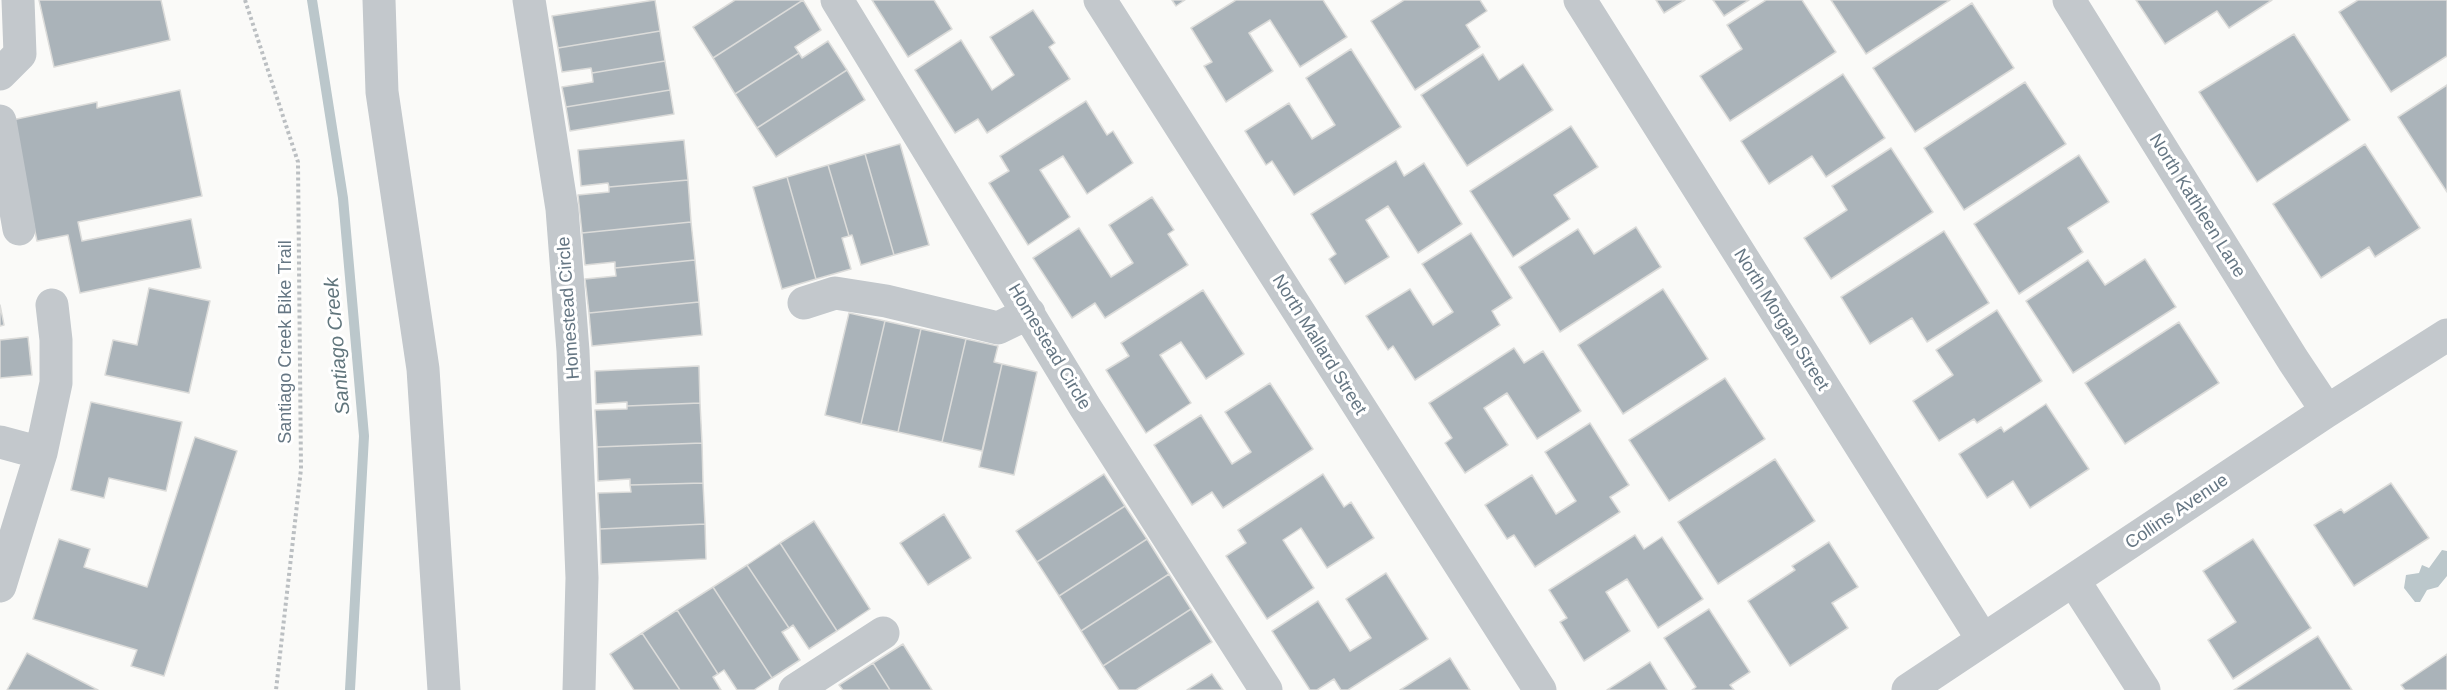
<!DOCTYPE html>
<style>
body{margin:0}
canvas{display:block;background:#fafaf8}
</style>
<canvas width="2447" height="690"></canvas>
<script>
const ctx = document.querySelector('canvas').getContext('2d');
ctx.lineJoin = 'round';
function fill(path, color) { ctx.fillStyle = color; ctx.fill(path, 'evenodd'); }
const poly = rows => new Path2D(rows.map(r => 'M' + r).join(''));
function stroke(path, color, width, dash) { ctx.strokeStyle = color; ctx.lineWidth = width; ctx.lineCap = dash ? 'butt' : 'round'; ctx.setLineDash(dash || []); ctx.stroke(path); }
function drawText(font, color, halo, rows, align = 'center') {
  ctx.font = font + ' Helvetica,sans-serif'; ctx.lineWidth = 6; ctx.setLineDash([]); ctx.textBaseline = 'middle'; ctx.strokeStyle = halo; ctx.fillStyle = color; for (const [text, x, y, turn = 0] of rows) {
    ctx.save(); ctx.translate(x, y); ctx.rotate((+turn || 0) * Math.PI / 180); ctx.textAlign = isNaN(turn) ? turn : align; if (halo) ctx.strokeText(text, 0, 0); ctx.fillText(text, 0, 0); ctx.restore();
  }
}
const water = poly([
 [2442,550,2447,551,2447,576,2438,587,2427,590,2420,602,2415,602,2404,588,2406,575,2419,573,2422,565,2429,568]
]);
const stream = poly([
 [312,0,343,198,364,436,350,690]
]);
const building = poly([
 [39,0,161,0,170,40,54,67,39,0],
 [655,0,660,31,558,48,552,16,655,0],
 [735,0,803,0,713,58,693,27,735,0],
 [803,0,821,30,795,47,799,53,735,94,713,58,803,0],
 [872,0,934,0,952,29,908,57,872,0],
 [1172,0,1185,0,1176,6,1172,0],
 [1236,0,1323,0,1347,37,1300,67,1270,20,1249,33,1273,71,1226,102,1204,66,1212,62,1191,28,1236,0],
 [1404,0,1480,0,1487,11,1466,25,1480,47,1415,90,1371,21,1404,0],
 [1656,0,1685,0,1664,13,1656,0],
 [1713,0,1749,0,1724,16,1713,0],
 [1766,0,1802,0,1836,52,1730,121,1700,76,1742,49,1727,25,1766,0],
 [1831,0,1950,0,1866,54,1831,0],
 [2136,0,2272,0,2229,28,2217,11,2165,44,2136,0],
 [2358,0,2447,0,2447,56,2391,92,2339,12,2358,0],
 [1972,3,2014,68,1915,132,1873,68,1972,3],
 [1033,10,1055,43,1049,47,1070,79,987,133,978,119,955,133,915,70,961,40,992,90,1014,75,990,37,1033,10],
 [660,31,665,61,592,73,591,68,562,72,558,48,660,31],
 [2294,34,2350,120,2257,182,2199,92,2294,34],
 [828,41,847,70,757,128,735,94,799,53,802,58,828,41],
 [1351,49,1401,127,1294,195,1272,161,1266,165,1245,131,1289,103,1312,139,1335,125,1306,78,1351,49],
 [1483,54,1499,80,1523,64,1553,110,1467,166,1421,95,1483,54],
 [665,61,670,90,566,107,562,87,593,82,592,73,665,61],
 [847,70,865,100,776,157,757,128,847,70],
 [1843,74,1885,138,1826,177,1812,156,1769,184,1741,141,1843,74],
 [2025,82,2066,144,1964,210,1924,148,2025,82],
 [2447,85,2447,192,2398,117,2447,85],
 [180,90,202,196,78,222,82,241,191,219,201,268,80,293,68,235,37,241,12,120,97,102,97,108,180,90],
 [670,90,674,114,570,131,566,107,670,90],
 [1086,101,1107,135,1113,131,1133,163,1087,194,1063,156,1040,170,1070,217,1028,245,989,183,1009,171,1000,156,1086,101],
 [1571,126,1598,167,1554,195,1570,219,1513,257,1470,191,1571,126],
 [684,140,688,180,609,187,608,183,581,186,578,150,684,140],
 [900,144,929,245,894,255,865,154,900,144],
 [2365,144,2420,228,2375,257,2369,247,2321,278,2273,204,2365,144],
 [1891,148,1933,212,1831,279,1804,238,1847,210,1832,186,1891,148],
 [865,154,894,255,861,265,852,235,849,236,828,165,865,154],
 [2079,155,2109,202,2068,228,2083,252,2019,294,1974,224,2079,155],
 [1396,161,1404,176,1424,163,1462,224,1418,253,1388,206,1366,220,1389,257,1345,284,1329,259,1336,254,1311,214,1396,161],
 [828,165,849,236,842,238,851,269,816,279,787,177,828,165],
 [787,177,816,279,782,289,753,187,787,177],
 [688,180,691,222,582,233,578,195,609,192,609,187,688,180],
 [1152,197,1174,230,1168,234,1188,265,1105,318,1095,303,1072,318,1033,258,1079,228,1111,277,1133,263,1109,225,1152,197],
 [691,222,695,260,615,268,615,262,585,265,582,233,691,222],
 [1636,227,1661,267,1560,332,1519,267,1578,229,1594,254,1636,227],
 [1944,231,1989,303,1927,342,1912,318,1870,344,1841,297,1944,231],
 [1471,233,1512,298,1492,311,1500,325,1415,380,1393,346,1388,350,1366,316,1410,289,1433,325,1453,312,1422,264,1471,233],
 [2145,259,2176,307,2073,373,2026,301,2088,260,2105,285,2145,259],
 [695,260,699,302,589,313,585,279,616,276,615,268,695,260],
 [149,288,210,301,189,393,105,375,113,340,137,345,149,288],
 [1663,289,1708,359,1623,414,1578,345,1663,289],
 [1203,290,1244,354,1206,379,1181,342,1160,355,1191,403,1146,433,1106,370,1129,356,1121,343,1203,290],
 [699,302,702,335,592,346,589,313,699,302],
 [0,305,4,325,0,326,0,305],
 [1997,310,2042,381,1977,423,1974,419,1939,441,1913,401,1953,375,1936,350,1997,310],
 [849,313,885,321,861,424,825,415,849,313],
 [885,321,921,329,898,432,861,424,885,321],
 [2179,322,2219,383,2125,444,2085,383,2179,322],
 [921,329,966,339,942,442,898,432,921,329],
 [28,337,32,375,0,378,0,340,28,337],
 [966,339,998,346,994,362,1002,364,982,451,942,442,966,339],
 [1514,348,1524,363,1543,351,1581,411,1537,439,1507,393,1484,408,1508,445,1465,473,1445,443,1452,438,1429,403,1514,348],
 [1002,364,1037,372,1014,475,979,467,1002,364],
 [699,366,700,403,627,406,627,402,596,404,595,371,699,366],
 [1725,378,1765,439,1669,501,1629,440,1725,378],
 [1270,383,1313,449,1223,508,1212,492,1192,505,1154,445,1201,415,1232,464,1251,452,1225,412,1270,383],
 [91,402,182,422,166,491,109,478,104,498,71,490,91,402],
 [700,403,702,443,597,447,595,410,627,409,627,406,700,403],
 [2046,404,2089,469,2030,508,2013,481,1987,498,1959,454,2001,427,2004,432,2046,404],
 [1590,423,1629,485,1610,497,1620,512,1535,567,1514,535,1507,539,1485,505,1532,475,1556,514,1576,501,1545,452,1590,423],
 [195,437,237,451,164,676,131,666,137,650,33,619,59,539,90,549,84,567,147,587,195,437],
 [702,443,703,483,630,485,630,479,598,481,597,447,702,443],
 [1775,459,1815,521,1718,584,1678,522,1775,459],
 [1104,474,1125,506,1037,562,1016,531,1104,474],
 [1323,474,1344,507,1351,502,1374,538,1327,568,1301,528,1283,540,1314,588,1267,619,1226,556,1246,543,1238,530,1323,474],
 [703,483,705,524,600,529,598,493,631,492,630,485,703,483],
 [2391,483,2429,538,2354,586,2314,525,2341,509,2344,513,2391,483],
 [1125,506,1147,539,1059,596,1037,562,1125,506],
 [944,514,971,558,928,585,900,543,944,514],
 [814,521,870,609,837,631,780,543,814,521],
 [705,524,706,559,601,564,600,529,705,524],
 [1635,535,1644,549,1662,537,1703,599,1658,628,1627,579,1606,592,1630,631,1584,661,1560,622,1567,618,1549,590,1635,535],
 [1147,539,1169,574,1081,631,1059,596,1147,539],
 [2253,539,2311,628,2233,679,2208,640,2236,622,2203,571,2253,539],
 [1829,542,1858,587,1832,603,1848,628,1790,666,1748,601,1795,570,1792,566,1829,542],
 [780,543,837,631,809,649,793,625,789,628,747,565,780,543],
 [747,565,789,628,782,632,800,660,772,678,713,587,747,565],
 [1386,573,1428,639,1348,690,1341,690,1334,679,1317,690,1310,690,1272,631,1318,601,1350,651,1371,638,1346,599,1386,573],
 [1169,574,1191,609,1103,666,1081,631,1169,574],
 [713,587,772,678,754,690,737,690,724,670,718,674,677,610,713,587],
 [1191,609,1212,642,1136,690,1119,690,1103,666,1191,609],
 [1709,609,1750,672,1730,685,1734,690,1692,690,1696,687,1664,638,1709,609],
 [677,610,718,674,713,677,721,690,680,690,642,633,677,610],
 [642,633,680,690,634,690,610,654,642,633],
 [2318,636,2352,690,2234,690,2318,636],
 [903,644,932,690,890,690,873,663,903,644],
 [27,653,98,690,7,690,27,653],
 [2447,654,2447,690,2405,690,2401,685,2447,654],
 [1450,658,1470,690,1400,690,1450,658],
 [1650,662,1667,690,1607,690,1650,662],
 [873,663,890,690,843,690,839,685,873,663],
 [1212,674,1223,690,1187,690,1212,674]
]);
const path = poly([
 [245,0,298,162,301,469,276,690]
]);
const minor = poly([
 [379,0,382,92,423,369,444,690],
 [529,0,562,209,573,351,582,578,579,690],
 [837,0,1085,407,1266,690],
 [1100,0,1540,690],
 [1580,0,1983,640],
 [2069,0,2293,360,2327,411],
 [0,74,20,54,18,0],
 [0,121,19,229],
 [804,303,835,293,886,301,998,328,1029,313],
 [0,442,41,453],
 [2074,581,2144,690],
 [0,586,41,453,56,383,56,340,52,305],
 [795,690,883,633],
 [1908,690,2327,411,2447,335]
]);
const streetNames = [
 ["North Kathleen Lane",2197,206,58],
 ["Homestead Circle",569,308,-94],
 ["North Morgan Street",1781,320,58],
 ["Santiago Creek Bike Trail",286,342,-90],
 ["North Mallard Street",1319,345,58],
 ["Homestead Circle",1049,347,59],
 ["Collins Avenue",2177,512,-34]
];
const waterNames = [
 ["Santiago Creek",338,346,-95]
];
fill(water, '#bbc7cb');
stroke(stream, '#bbc7cb', 10);
fill(building, '#aab3b9');
stroke(building, '#dcdcda', 1.5);
stroke(path, '#bbbfc2', 4, [3, 3]);
stroke(minor, '#c3c8cc', 33);
drawText('18px', '#657683', '#fff', streetNames);
drawText('italic 20px', '#60757c', '#fff', waterNames);
</script>
